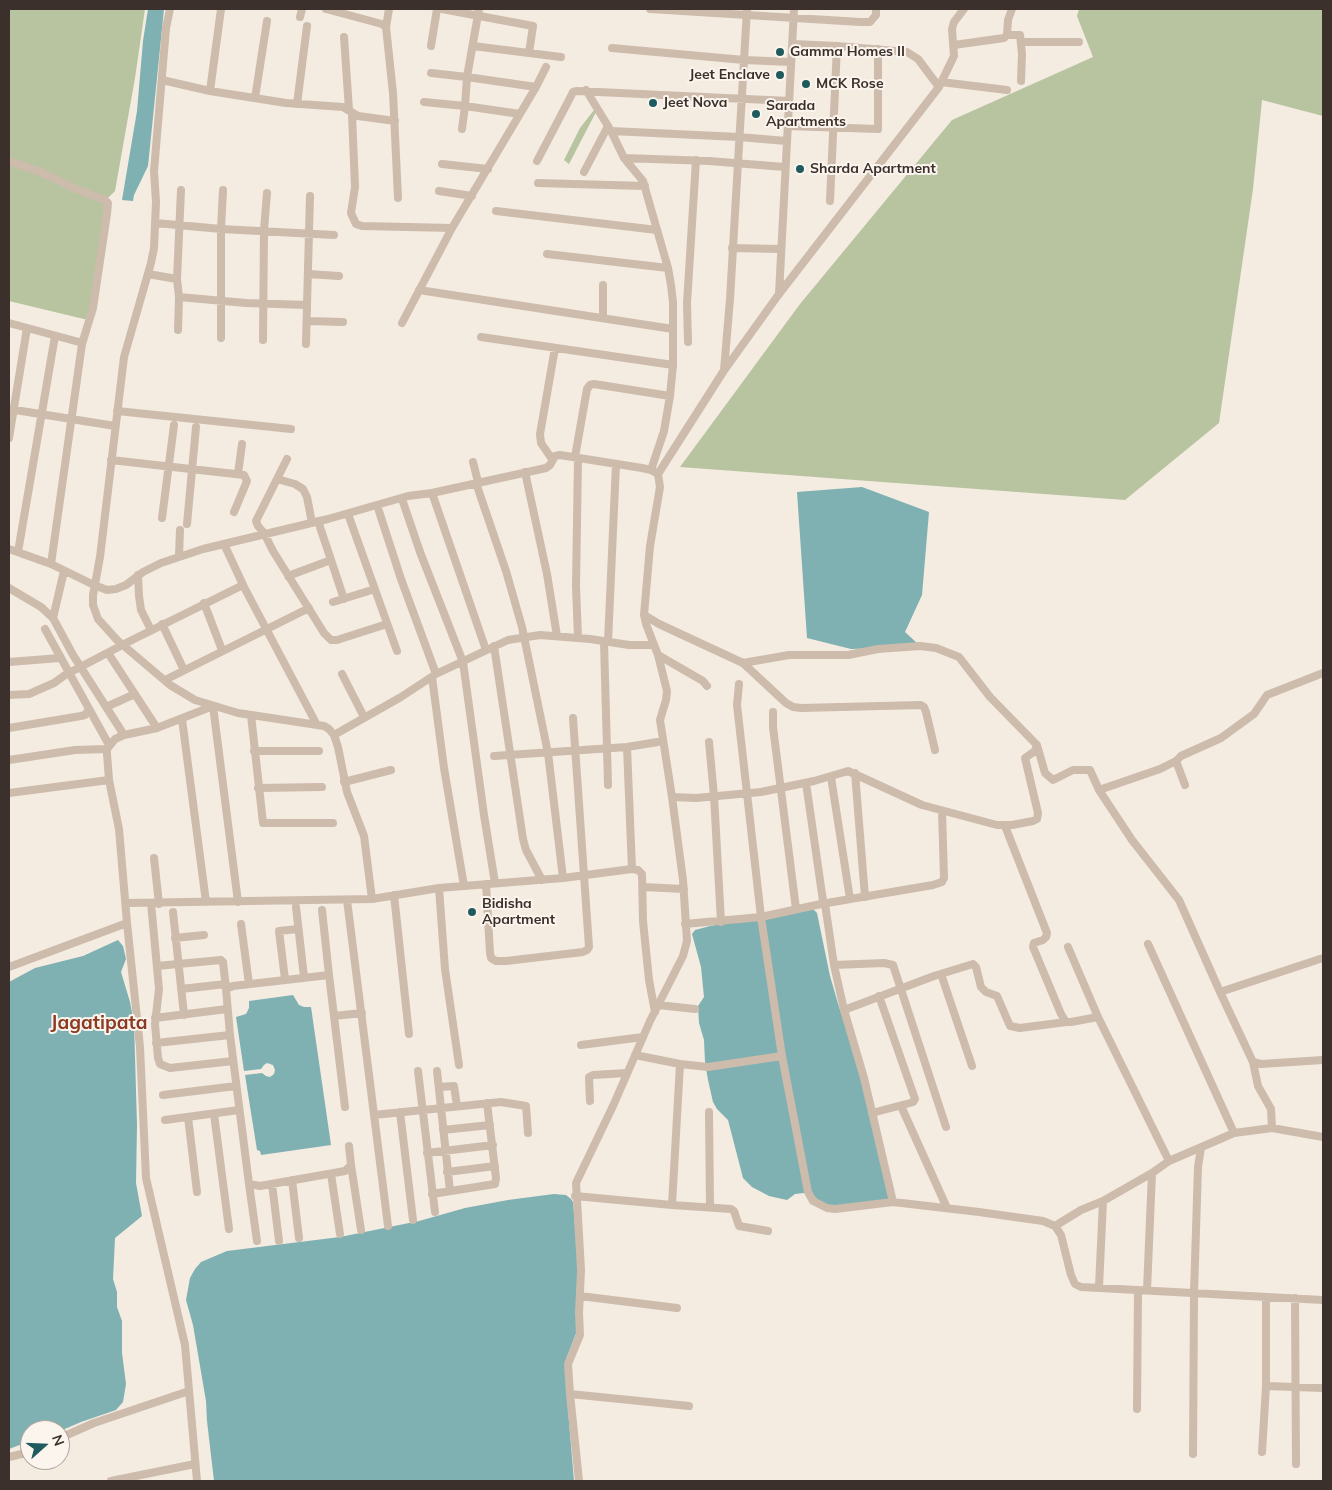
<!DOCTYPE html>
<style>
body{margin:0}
#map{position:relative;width:1332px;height:1490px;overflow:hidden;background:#f4ebe1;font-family:Mulish,sans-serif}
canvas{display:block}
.frame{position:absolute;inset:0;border:10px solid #3b302b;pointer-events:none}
.north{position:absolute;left:20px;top:1420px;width:50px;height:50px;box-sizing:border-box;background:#fbf5ee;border:1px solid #aea6a0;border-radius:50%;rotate:70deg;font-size:14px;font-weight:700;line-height:20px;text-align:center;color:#3b302b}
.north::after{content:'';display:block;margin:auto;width:18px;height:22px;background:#1f5a5e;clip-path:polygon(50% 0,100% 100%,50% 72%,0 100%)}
</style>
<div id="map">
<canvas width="1332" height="1490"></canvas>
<div class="frame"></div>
<div class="north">N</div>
</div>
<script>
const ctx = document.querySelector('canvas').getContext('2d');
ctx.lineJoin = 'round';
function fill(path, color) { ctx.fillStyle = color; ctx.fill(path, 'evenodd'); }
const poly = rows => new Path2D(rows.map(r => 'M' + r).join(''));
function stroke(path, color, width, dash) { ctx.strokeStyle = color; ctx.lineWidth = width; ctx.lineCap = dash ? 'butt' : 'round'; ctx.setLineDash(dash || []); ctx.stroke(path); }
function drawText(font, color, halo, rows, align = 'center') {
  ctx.font = font + ' Mulish,sans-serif'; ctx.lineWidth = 4; ctx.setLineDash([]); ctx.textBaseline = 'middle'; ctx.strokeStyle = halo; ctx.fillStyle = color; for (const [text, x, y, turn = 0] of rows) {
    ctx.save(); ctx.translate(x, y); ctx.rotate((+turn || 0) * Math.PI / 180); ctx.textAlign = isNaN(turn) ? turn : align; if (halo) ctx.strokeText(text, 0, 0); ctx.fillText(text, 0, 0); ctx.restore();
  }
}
const green = poly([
 [9,9,145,9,135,78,115,191,107,199,88,320,9,301],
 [1079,9,1323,9,1323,116,1262,100,1253,189,1219,423,1125,500,680,467,800,304,952,120,1093,57,1077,16],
 [594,110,596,112,569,164,564,160,580,128]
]);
const water = poly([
 [148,9,164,9,148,166,134,195,133,201,122,200,137,111,143,41],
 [862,487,929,512,922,595,905,632,918,644,915,647,851,649,807,638,797,492],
 [813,909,817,913,830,976,839,1007,851,1039,888,1189,888,1201,884,1203,829,1206,821,1203,813,1195,804,1193,795,1194,787,1200,769,1196,752,1187,743,1178,728,1120,717,1109,713,1102,708,1080,705,1062,704,1040,699,1023,698,1006,704,997,701,967,692,934,695,930,710,926],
 [118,940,123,946,126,959,121,972,130,1002,134,1023,137,1125,136,1183,142,1216,115,1238,113,1279,117,1292,117,1307,122,1321,122,1353,126,1384,123,1402,116,1410,81,1422,60,1431,30,1430,30,1441,9,1449,9,982,35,968,83,956],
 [293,995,299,1005,304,1007,311,1007,331,1145,261,1155,260,1151,257,1150,245,1075,262,1073,266,1076,270,1077,274,1074,275,1070,273,1065,267,1063,264,1065,261,1069,244,1071,236,1017,246,1014,249,1008,249,1001],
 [554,1194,566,1195,571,1199,573,1202,574,1213,578,1263,577,1331,566,1359,567,1398,574,1481,214,1481,207,1421,206,1401,193,1325,186,1300,190,1278,195,1269,201,1262,227,1251,340,1237,419,1221,465,1208,508,1200]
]);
const street = poly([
 [170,9,166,28,154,171,156,202,154,248,151,263,124,357,100,557,93,595,93,605,98,619,117,640,170,685,195,700,238,713,324,726,329,729,334,735,338,747,347,792,364,836,372,899],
 [326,9,382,24,386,27,393,93,398,198],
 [442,9,533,26,529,53],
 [479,9,467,77,536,87,546,67],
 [650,9,860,22,870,22,876,15,876,9],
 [300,17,302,9],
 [386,27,389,9],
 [1007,35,1020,35,1022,54,1021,81],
 [344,37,349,110],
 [1021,42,1079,42],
 [793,44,837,46,907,52,918,59,939,87],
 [954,45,1004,38,1007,35,1008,20,1012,9],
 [431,46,437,9],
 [473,46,561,57],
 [612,48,744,60,791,62],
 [431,73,467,77,465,106,520,114],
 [162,80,210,91,286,103,343,107,358,116,395,121],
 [941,82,1007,90],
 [586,90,611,131,624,158,643,181,668,268,671,285,673,302,673,365,670,396,664,431,651,470],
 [210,91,221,9],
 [255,98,267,21],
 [424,102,465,106,462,129],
 [297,104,307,26],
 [352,114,355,187,351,213,356,224,362,226,452,228],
 [787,126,878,129,878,49],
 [611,131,739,137,786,141],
 [624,158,709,161,785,167],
 [9,161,43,173,76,189,105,200,108,203,107,214,93,308,82,344],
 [537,161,570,98,573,92,577,91,789,101],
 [442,164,488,169],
 [584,172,608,126],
 [538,183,645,186],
 [439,191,472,196],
 [830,201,837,46],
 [496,211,657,230],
 [156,223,221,229,334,235],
 [732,248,780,249],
 [547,254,668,268],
 [148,274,177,279,179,297,246,303,307,305,310,196],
 [308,274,339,276],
 [177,279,181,190],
 [419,290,673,329],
 [779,294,794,9],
 [603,318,603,285],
 [307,321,343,322],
 [9,323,79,342,82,344,51,564],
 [402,323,452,228,536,87],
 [178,330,179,297],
 [481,337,673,365],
 [221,338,221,229,223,190],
 [263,340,264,230,267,193],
 [688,342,687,303,696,160],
 [306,344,307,305],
 [724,370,730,299,747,9],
 [9,409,115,426],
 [117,411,291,429],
 [9,438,27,328],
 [575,457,587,389,590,385,594,384,670,396],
 [287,459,256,521,258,526,264,533,273,551,324,633,331,640,337,640,387,624],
 [552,459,541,443,540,434,555,348],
 [111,460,244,475,247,481,234,512],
 [473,462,478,482],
 [525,472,547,574,557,636],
 [238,474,242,444],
 [658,474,723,372,779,294,939,87,954,56,952,29,954,22,964,9],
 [277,479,295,484,303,489,307,497,312,523],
 [476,483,506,571,522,627,548,753,563,878],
 [432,493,486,650],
 [402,499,420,552,463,662,484,815,495,883],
 [377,505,401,579,436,674],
 [348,514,397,651],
 [162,518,174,425],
 [318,521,344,599],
 [187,524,196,427],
 [224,544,244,587,317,725],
 [9,549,51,564,94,585,107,590,116,589,126,585,143,572,161,563,203,549,328,519,408,496,432,493,546,468,550,465,555,456,560,455,642,468,651,470,658,474,660,487,650,546,644,615,646,624,658,655,667,691,666,700,660,720,672,797,683,880,687,941,683,956,650,1021,613,1106,576,1183,581,1270,579,1313,580,1335,568,1364,570,1394,579,1481],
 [18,552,55,336],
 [179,556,180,530],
 [138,575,139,596,141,610,151,630],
 [288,576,331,560],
 [9,588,41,607,53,618,73,655,124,735],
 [333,602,375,589],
 [204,603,222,650],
 [644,615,659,624,743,663,786,703,793,707,801,708,921,705,924,707,926,712,935,750],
 [53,618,64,571],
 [162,624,184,670],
 [45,629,109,745],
 [578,638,576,586,578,458],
 [604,642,608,785],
 [608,642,616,464],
 [494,646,523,839,526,850,542,880],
 [108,653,157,728],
 [658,655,703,681,707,686],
 [9,662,60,658],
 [342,674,364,717],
 [432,677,444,768,464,886],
 [165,680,309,608],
 [739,684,737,705,761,917,782,1056,808,1192,813,1201,827,1208,835,1209,893,1202,979,1212,1043,1221,1055,1226,1061,1235,1071,1275,1075,1284,1081,1287,1323,1300],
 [9,695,29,694,54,683,65,675,132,640,243,585],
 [106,707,135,694],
 [773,712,773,727,796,909],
 [251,715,263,823,333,823],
 [182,719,206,902],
 [9,728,81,716,85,715,89,709],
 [334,735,401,697,436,674,508,640,540,635,590,639,629,645,653,645],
 [709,742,714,796,721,922],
 [1037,745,1045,773,1053,780,1073,770,1090,770,1099,790,1132,840,1179,900,1220,992,1253,1062,1261,1064,1323,1060],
 [627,747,632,869],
 [254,751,319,751],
 [494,756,627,747,658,742],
 [9,760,75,750,107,749],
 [855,773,865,897],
 [831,777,850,899],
 [344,782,391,770],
 [1185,785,1176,761,1181,756,1221,738,1254,714,1267,695,1323,673],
 [258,788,322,787],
 [1099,790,1160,769,1176,761],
 [9,793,109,780],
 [672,797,696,798,761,792,814,781,848,771,922,805,997,825,1012,825,1033,821,1037,819,1038,813,1025,758,1035,751,1037,745,990,697,959,657,936,648,920,646,878,649,848,655,789,655,743,663],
 [1005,826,1047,933,1046,937,1043,940,1034,943,1033,947,1061,1014,1066,1022,1071,1022,1098,1017],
 [154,858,159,904],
 [486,884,490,953,491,958,496,961,506,961,583,952,587,950,589,947,573,718],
 [643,887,684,889],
 [439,888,445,969,459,1065],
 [394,895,409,1034],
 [347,900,388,1226],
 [126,903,372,899,439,888,563,878,632,869,638,870,642,874,643,921,649,980,655,1012],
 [151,903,159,989,155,1024,158,1058,160,1064,170,1068,233,1061],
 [821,904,933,885,942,882,944,878,942,811],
 [825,904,834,965,844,1010,864,1078,893,1202],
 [296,907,304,977],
 [322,910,329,975],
 [173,912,184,1015],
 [241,924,249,984],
 [685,924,761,917,821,904,823,901,806,783],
 [175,938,204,935],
 [1148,944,1234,1133],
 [1068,947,1098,1017,1169,1161],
 [834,965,884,963,893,965,946,1127],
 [157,966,221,960,223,962,226,989],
 [9,967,127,923],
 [941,974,972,1066],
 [285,979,279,931,298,929],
 [181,989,226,984],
 [1220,992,1323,958],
 [658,1005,695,1009],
 [844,1010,934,976,973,964,976,967,981,987,986,992,997,996,1010,1026,1020,1028,1066,1022],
 [334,1016,362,1013],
 [155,1018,227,1009],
 [156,1043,230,1035],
 [581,1045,643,1037],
 [635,1055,680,1064,708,1067,782,1056],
 [1253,1062,1258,1086,1271,1109,1272,1128],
 [418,1071,435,1212],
 [437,1071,450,1191],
 [439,1087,454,1086,457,1106],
 [163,1095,236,1086],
 [590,1101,589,1077,593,1075,627,1073],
 [901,1106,947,1208],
 [345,1107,329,975,233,986,226,989,230,1035,249,1184,260,1186,345,1171,351,1165,349,1146],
 [400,1112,413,1220],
 [709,1112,710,1207],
 [872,1113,910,1103,913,1102,915,1099,879,996],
 [214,1114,229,1229],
 [374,1115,501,1102,526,1106,528,1133],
 [188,1117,197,1192],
 [165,1120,239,1110],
 [443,1130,490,1125],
 [427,1153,493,1145],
 [351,1165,361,1230],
 [447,1172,495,1166],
 [331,1174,340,1234],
 [292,1180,299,1238],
 [249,1184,257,1241],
 [272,1184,279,1241],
 [432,1194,495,1184,496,1178,487,1103],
 [575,1196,672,1205,731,1209,734,1211,739,1226,768,1231],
 [672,1205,680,1064],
 [1055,1226,1081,1210,1103,1201,1152,1173,1169,1161,1234,1133,1272,1128,1323,1137],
 [1099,1287,1103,1201],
 [1147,1290,1152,1173],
 [580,1296,677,1308],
 [1295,1298,1296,1464],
 [1266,1386,1323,1388],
 [570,1394,689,1406],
 [1137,1409,1138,1290],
 [60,1438,94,1423,189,1391],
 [1262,1452,1266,1386,1266,1297],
 [1193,1454,1194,1293,1198,1167,1201,1148],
 [9,1457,30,1452],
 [111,1481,195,1464],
 [197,1481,185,1345,146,1178,140,1047,127,923,119,829,109,780,107,754,107,749,115,739,124,735,157,728,213,706,238,902]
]);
const markers = [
 [780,52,5,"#1f5a5e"],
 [780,75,5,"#1f5a5e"],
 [806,84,5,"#1f5a5e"],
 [653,103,5,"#1f5a5e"],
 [756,114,5,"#1f5a5e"],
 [800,169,5,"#1f5a5e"],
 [472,912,5,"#1f5a5e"]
];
const poiNames = [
 ["Gamma Homes II",790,52],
 ["Jeet Enclave",770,75,"right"],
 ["MCK Rose",816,84],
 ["Jeet Nova",663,103],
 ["Sarada",766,106],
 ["Apartments",766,122],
 ["Sharda Apartment",810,169],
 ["Bidisha",482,904],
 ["Apartment",482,920]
];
const districtNames = [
 ["Jagatipata",99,1023]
];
fill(green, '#b8c4a0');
fill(water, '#7fb0b2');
stroke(street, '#cdbbac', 8);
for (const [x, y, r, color] of markers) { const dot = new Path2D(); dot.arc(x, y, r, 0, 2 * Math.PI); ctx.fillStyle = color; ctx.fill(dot); stroke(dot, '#fbf5ee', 2); }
drawText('bold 14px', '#3b302b', '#fbf5ee', poiNames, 'left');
drawText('bold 19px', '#8c3b22', '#fbf5ee', districtNames);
</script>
